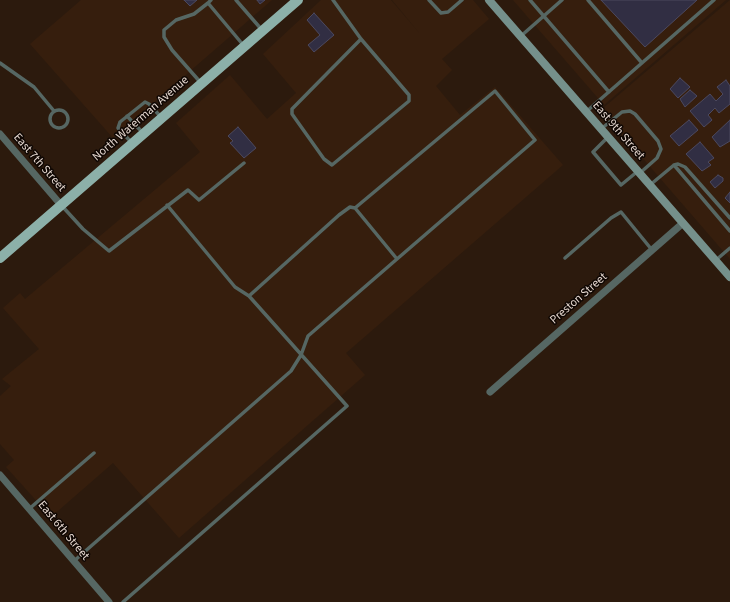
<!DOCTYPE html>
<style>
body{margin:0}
canvas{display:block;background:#2c1a0d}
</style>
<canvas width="730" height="602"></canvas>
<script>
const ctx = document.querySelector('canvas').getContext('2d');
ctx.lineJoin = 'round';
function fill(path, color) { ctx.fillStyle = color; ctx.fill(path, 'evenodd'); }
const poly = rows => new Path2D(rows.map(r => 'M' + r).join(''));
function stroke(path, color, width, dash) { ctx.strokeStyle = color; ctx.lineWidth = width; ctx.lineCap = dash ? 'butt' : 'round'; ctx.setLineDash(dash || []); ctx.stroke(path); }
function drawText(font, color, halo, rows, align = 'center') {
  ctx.font = font + ' "Source Sans 3",sans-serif'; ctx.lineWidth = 3; ctx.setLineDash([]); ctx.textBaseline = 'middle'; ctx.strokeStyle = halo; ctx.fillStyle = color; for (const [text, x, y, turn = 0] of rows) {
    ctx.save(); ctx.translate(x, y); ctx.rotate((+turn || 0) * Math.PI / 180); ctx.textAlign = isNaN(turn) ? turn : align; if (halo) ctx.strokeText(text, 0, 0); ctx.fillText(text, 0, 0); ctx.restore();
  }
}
const built = poly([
 [81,0,272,0,113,138,30,44],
 [321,0,391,0,421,35,392,0,473,0,489,19,442,59,452,70,436,86,460,115,495,87,563,165,346,353,365,375,179,538,113,463,51,517,6,467,14,460,0,444,0,396,11,386,2,379,39,349,3,308,20,293,25,299,200,152,176,123,230,75,267,119,296,93,263,54],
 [513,0,726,0,604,105],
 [730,0,730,259,601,110]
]);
const building = poly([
 [184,0,197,0,190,6,184,0],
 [257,0,265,0,260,4,257,0],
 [601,0,697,0,645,47,601,0],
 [314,13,334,35,314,52,308,45,320,35,307,20,314,13],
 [680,78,690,87,678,98,670,89,680,78],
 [726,80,730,86,730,104,719,113,715,108,708,115,712,120,704,127,690,111,710,94,716,101,723,94,717,87,726,80],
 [690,90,697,96,685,107,680,99,690,90],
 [689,120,698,130,679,146,670,136,689,120],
 [730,120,730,141,720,147,712,137,730,120],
 [238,127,256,148,244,158,230,143,233,141,228,136,238,127],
 [700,142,714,158,708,162,711,165,702,171,686,154,700,142],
 [718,175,723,178,723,181,715,188,710,182,718,175],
 [730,192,730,203,725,198,730,192]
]);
const lane = poly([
 [211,0,208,3,244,46],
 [236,0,262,30],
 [333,0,361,39,409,95,409,101,332,165,324,159,292,114,292,109,361,39],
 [429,0,441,13,448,12,462,0],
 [530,0,609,92],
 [588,0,642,63],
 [521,36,562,0],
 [0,63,34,87,54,111],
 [201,83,172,50,164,37,164,30,176,20,194,14,208,3],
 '50 119a9 9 0 1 1 18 0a9 9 0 1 1-18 0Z',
 [587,111,714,0],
 [127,116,143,133],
 [601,129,622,112,630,111,635,114,658,141,661,149,657,158,640,173],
 [608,137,593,152,621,185,638,171],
 [132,143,118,128,120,122,145,102,149,104,161,117],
 [674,165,678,164,685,167,730,218],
 [650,185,674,165,730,231],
 [62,206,83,229,109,251,188,190,199,200,244,163],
 [355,208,495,91,535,140,397,259],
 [565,258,611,218,621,212,652,250],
 [716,260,730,248],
 [29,509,94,453],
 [74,561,291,371,301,355,308,336,397,259,355,208,350,207,339,215,249,296],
 [123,602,347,406,249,296,235,287,167,205]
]);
const street = poly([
 [0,134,61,205],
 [490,392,683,223],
 [0,475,109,602]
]);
const secondary = poly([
 [489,0,730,277]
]);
const primary = poly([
 [0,258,298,0]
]);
const streetNames = [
 ["North Waterman Avenue",141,119,-41],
 ["East 9th Street",618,131,49],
 ["East 7th Street",39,163,49],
 ["Preston Street",579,299,-41],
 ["East 6th Street",63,531,50]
];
fill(built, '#361e0d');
fill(building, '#312e43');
stroke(building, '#4c495f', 1);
stroke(lane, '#566763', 3.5);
stroke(street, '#566763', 7);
stroke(secondary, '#75908b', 8);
stroke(primary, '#8cb0a9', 10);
drawText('12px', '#e6d8d0', '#0f0703', streetNames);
</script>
